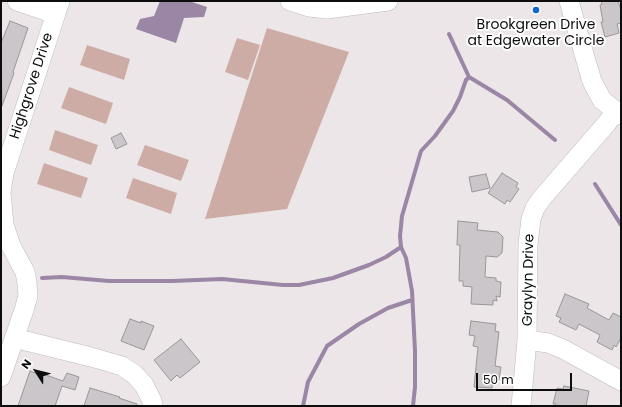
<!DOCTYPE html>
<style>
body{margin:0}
#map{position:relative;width:622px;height:407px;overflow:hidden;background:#ece6e8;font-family:Poppins,sans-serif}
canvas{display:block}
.frame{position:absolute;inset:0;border:2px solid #0e0d0d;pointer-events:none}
.north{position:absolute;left:16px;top:351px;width:40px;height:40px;-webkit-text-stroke:3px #fff;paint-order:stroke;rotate:306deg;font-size:11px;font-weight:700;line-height:16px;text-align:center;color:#0e0d0d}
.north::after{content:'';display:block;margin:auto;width:14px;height:18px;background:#0e0d0d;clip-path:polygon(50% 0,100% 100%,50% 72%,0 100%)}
.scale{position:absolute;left:476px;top:373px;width:96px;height:18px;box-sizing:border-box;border:2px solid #0e0d0d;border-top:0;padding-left:5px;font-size:12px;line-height:14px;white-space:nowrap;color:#0e0d0d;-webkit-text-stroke:3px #fff;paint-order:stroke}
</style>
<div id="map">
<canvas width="622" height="407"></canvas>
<div class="frame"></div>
<div class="north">N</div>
<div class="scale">50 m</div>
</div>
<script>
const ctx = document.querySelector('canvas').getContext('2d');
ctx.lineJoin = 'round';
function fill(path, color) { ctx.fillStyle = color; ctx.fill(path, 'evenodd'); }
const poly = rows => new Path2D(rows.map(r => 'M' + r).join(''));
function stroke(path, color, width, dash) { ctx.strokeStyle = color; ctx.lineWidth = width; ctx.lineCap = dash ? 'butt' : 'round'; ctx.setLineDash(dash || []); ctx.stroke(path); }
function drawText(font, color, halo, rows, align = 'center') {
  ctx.font = font + ' Poppins,sans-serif'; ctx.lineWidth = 4; ctx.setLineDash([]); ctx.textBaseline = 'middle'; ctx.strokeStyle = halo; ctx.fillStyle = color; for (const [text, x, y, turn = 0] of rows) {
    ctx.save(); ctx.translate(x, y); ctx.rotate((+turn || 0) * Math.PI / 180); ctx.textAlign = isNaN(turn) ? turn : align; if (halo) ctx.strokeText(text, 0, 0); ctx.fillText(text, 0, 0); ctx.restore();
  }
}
const green = poly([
 [267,28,349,52,287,209,205,219],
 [237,38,260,45,248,80,225,72],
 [87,45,130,59,124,80,80,65],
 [69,87,113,103,106,124,61,108],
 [55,130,98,145,91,165,49,150],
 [145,145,189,160,181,181,137,165],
 [44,163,88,178,81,198,37,184],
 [133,178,177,193,171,214,126,198]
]);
const water = poly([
 [160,1,189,1,207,7,204,17,184,18,176,43,136,29,140,19,154,16]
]);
const stream = poly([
 [449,34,469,77,507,100,555,140],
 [595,184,621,225],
 [42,278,62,277,109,281,172,281,222,279,283,285,299,285,333,278,369,265,386,257,401,247],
 [303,406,308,382,327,346,359,324,388,308,412,300],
 [413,406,415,387,415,351,412,291,406,258,401,247,400,236,402,216,421,151,435,136,453,111,460,97,466,80,469,77]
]);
const building = poly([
 [601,1,618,1,621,10,621,23,617,24,619,33,605,37,601,22,603,22,600,5,602,4,601,1],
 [10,21,28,28,13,72,14,73,2,106,1,43,10,21],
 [121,133,127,144,116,149,111,138,121,133],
 [502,173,518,183,516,187,519,189,510,202,507,200,505,204,488,193,502,173],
 [486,174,490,188,472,192,469,177,486,174],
 [458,221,478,223,477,230,498,232,503,237,502,253,497,257,486,256,485,277,496,278,496,281,501,282,500,297,496,296,497,301,493,300,493,305,471,304,472,287,463,286,463,281,459,281,460,245,457,245,458,221],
 [565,294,589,304,587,308,609,320,613,313,621,317,621,338,616,347,614,345,612,350,597,342,600,335,579,324,576,330,559,322,561,318,556,316,565,294],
 [130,319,141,323,141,321,154,326,144,350,121,341,130,319],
 [471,321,496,324,495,331,499,332,495,366,501,367,499,380,493,380,492,388,474,387,478,347,473,346,475,336,469,335,471,321],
 [181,339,200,362,180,378,177,375,171,381,154,360,181,339],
 [30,371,40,375,40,373,63,381,67,373,79,377,75,390,62,386,55,406,18,406,30,371],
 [564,386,589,391,586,406,555,406,556,404,553,404,557,388,563,389,564,386],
 [90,388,120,397,119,398,137,404,137,406,84,406,90,388]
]);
const minor = poly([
 [17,1,55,14],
 [290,1,309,7,327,9,388,1],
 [569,1,586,61,592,81,602,100,621,115],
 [14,338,91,357,122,366,134,374,144,385,152,401,153,406],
 [527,340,548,343,563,349,621,381],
 [1,377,24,310,28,296,27,283,25,272,11,246,4,225,1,192,4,173,60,1],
 [521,406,527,340,528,244,531,219,535,208,542,198,607,123,615,112]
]);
const markers = [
 [536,10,4,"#0f67d0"]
];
const poiNames = [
 ["Brookgreen Drive",536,25],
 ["at Edgewater Circle",536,41]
];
const streetNames = [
 ["Highgrove Drive",32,86,-72],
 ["Graylyn Drive",529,280,-89]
];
fill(green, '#ceaca6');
fill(water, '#9b86a6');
stroke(stream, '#9b86a6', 4);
fill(building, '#cac6c9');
stroke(building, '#999699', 1);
stroke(minor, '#bfbabc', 20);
stroke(minor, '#fff', 19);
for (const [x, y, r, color] of markers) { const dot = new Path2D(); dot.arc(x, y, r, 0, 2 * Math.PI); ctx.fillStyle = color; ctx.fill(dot); stroke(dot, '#fff', 1.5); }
drawText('14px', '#0e0d0d', '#fff', poiNames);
drawText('14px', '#0e0d0d', '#fff', streetNames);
</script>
